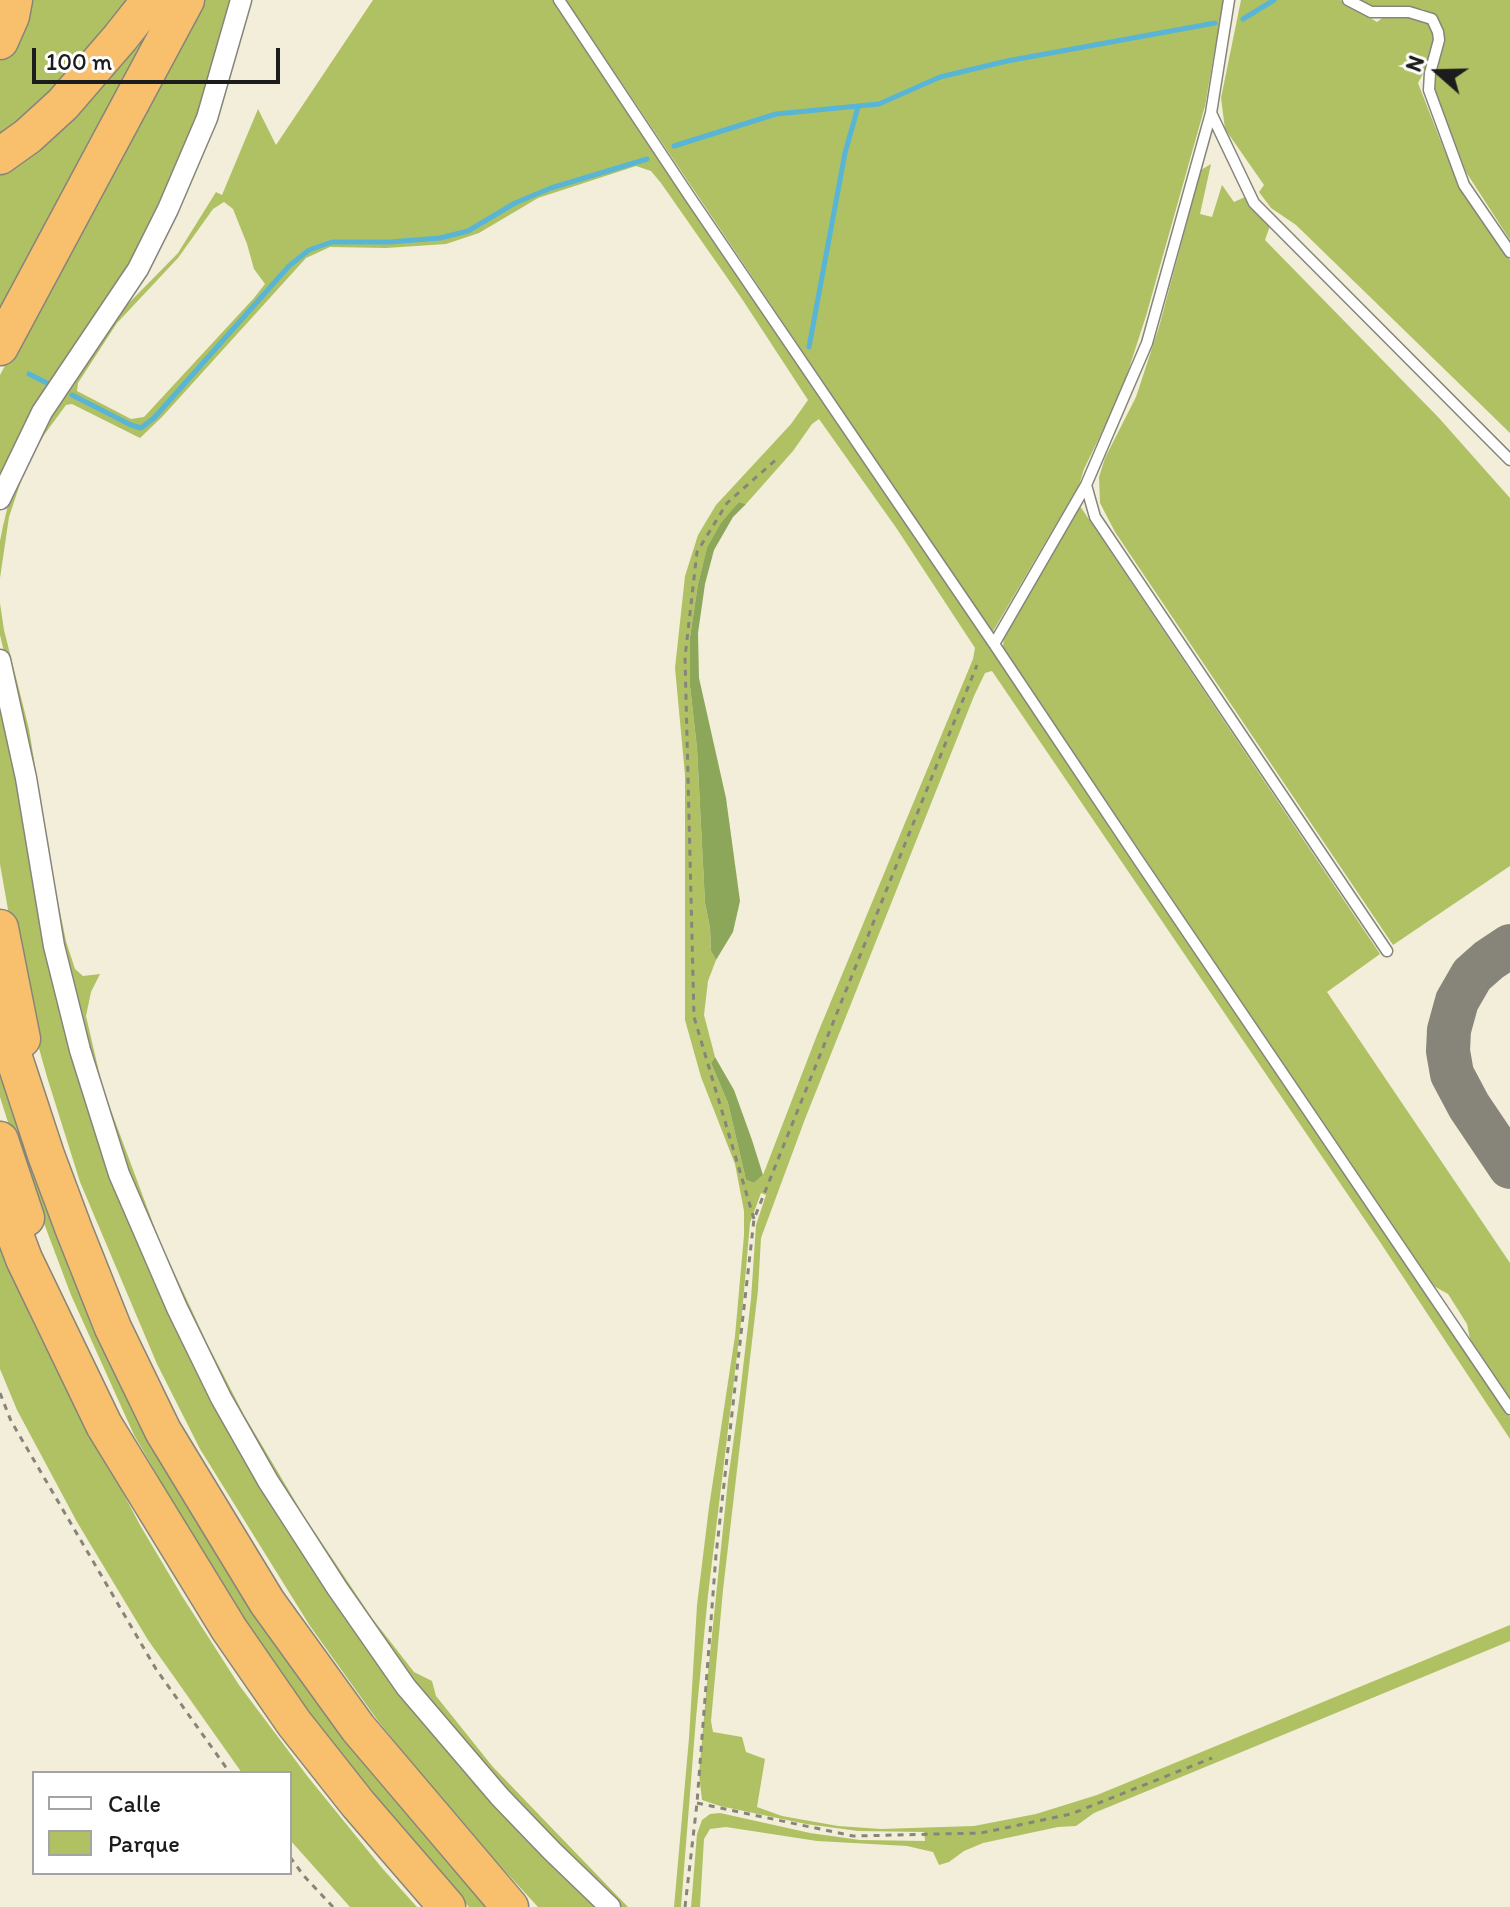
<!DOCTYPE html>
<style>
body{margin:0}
#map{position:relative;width:1510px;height:1907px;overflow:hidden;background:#f2eed9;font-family:Itim,sans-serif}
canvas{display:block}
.legend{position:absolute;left:32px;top:1771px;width:260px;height:104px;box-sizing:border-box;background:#fff;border:2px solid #a4a4a4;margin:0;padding:10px 14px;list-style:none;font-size:24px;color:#1c1c1c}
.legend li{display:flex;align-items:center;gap:16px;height:40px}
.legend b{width:40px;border:2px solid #a4a4a4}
.north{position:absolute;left:1398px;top:32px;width:80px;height:80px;-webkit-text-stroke:6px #fff;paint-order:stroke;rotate:290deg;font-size:22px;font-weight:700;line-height:32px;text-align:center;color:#1c1c1c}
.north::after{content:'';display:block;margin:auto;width:28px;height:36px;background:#1c1c1c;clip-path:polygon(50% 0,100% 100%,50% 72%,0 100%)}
.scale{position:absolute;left:32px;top:48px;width:248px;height:36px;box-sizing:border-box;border:4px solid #1c1c1c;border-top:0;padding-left:10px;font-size:24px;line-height:28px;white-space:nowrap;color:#1c1c1c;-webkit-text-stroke:6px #fff;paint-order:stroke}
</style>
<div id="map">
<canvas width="1510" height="1907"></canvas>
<ul class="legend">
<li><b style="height:10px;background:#fff"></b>Calle</li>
<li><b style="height:22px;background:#b0c164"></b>Parque</li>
</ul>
<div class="north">N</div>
<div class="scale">100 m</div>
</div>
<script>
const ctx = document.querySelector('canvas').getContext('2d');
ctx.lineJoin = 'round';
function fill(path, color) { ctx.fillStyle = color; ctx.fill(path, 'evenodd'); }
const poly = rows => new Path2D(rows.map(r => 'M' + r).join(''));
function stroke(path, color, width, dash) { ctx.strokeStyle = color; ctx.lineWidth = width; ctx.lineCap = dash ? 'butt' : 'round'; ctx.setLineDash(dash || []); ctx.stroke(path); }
const green = poly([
 [22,0,133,0,69,78,0,141,0,60,3,57],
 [169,0,0,334,0,174,13,167],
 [198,0,233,0,203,98,179,161,130,261,0,484,0,375],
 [373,0,553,0,1510,1417,1510,1439,1380,1242,992,671,985,673,974,696,805,1119,761,1238,758,1290,723,1590,711,1721,713,1732,742,1737,746,1752,765,1759,757,1807,782,1816,838,1826,881,1829,974,1826,1036,1814,1097,1795,1510,1625,1510,1641,1094,1813,1076,1826,1058,1827,983,1843,964,1851,949,1862,939,1865,933,1852,907,1846,817,1841,726,1827,710,1829,704,1839,700,1907,691,1907,697,1834,702,1820,710,1814,720,1813,810,1833,860,1840,925,1841,924,1832,858,1831,806,1824,720,1806,702,1800,699,1774,707,1683,728,1480,740,1394,751,1299,756,1225,766,1195,761,1193,750,1223,742,1314,708,1595,696,1718,681,1907,674,1907,689,1738,697,1605,709,1507,735,1336,744,1235,744,1211,735,1164,701,1077,685,1020,685,775,675,668,685,576,698,535,716,505,791,424,808,400,742,299,661,183,651,171,636,166,538,198,479,233,446,244,386,248,330,247,306,258,162,417,140,438,72,404,66,405,44,435,25,469,9,517,0,578,0,541,3,526,9,501,35,440,111,324,126,306,178,253,216,192,222,195,258,109,276,145],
 [224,202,233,209,247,244,254,269,265,284,254,298,144,417,131,419,77,391,78,383,117,323,178,258,213,209],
 [819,419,897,529,975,648,973,659,817,1035,763,1175,754,1183,746,1180,728,1103,711,1063,715,1057,704,1015,708,981,716,960,711,951,710,928,705,903,697,748,690,686,690,637,698,584,707,549,739,502,746,504,793,451,812,424],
 [566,0,1227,0,1215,48,1205,106,1146,316,1121,393,1084,469,1079,485,992,633],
 [1241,0,1340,0,1377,22,1385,16,1407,15,1422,18,1431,24,1435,34,1434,46,1426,68,1418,83,1445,152,1462,189,1510,260,1510,433,1296,225,1271,208,1259,192,1264,185,1225,129,1221,98],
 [1359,0,1510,0,1510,240,1466,172,1433,84,1444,40,1441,26,1433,16,1423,9,1370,6],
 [1211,164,1200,214,1212,217,1222,185,1234,202,1245,197,1270,226,1265,240,1439,418,1510,498,1510,866,1393,945,1115,532,1100,503,1099,477,1105,458,1136,397,1159,327,1201,170],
 [1078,503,1380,954,1327,992,1510,1263,1510,1402,1471,1344,1467,1324,1448,1294,1432,1285,1003,648,1004,633],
 [0,603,4,630,29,729,54,883,66,941,75,969,83,976,100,974,91,992,86,1016,103,1089,160,1242,208,1345,244,1415,304,1516,372,1618,414,1672,432,1681,436,1696,493,1767,628,1907,620,1907,540,1828,413,1683,289,1504,197,1337,126,1169,103,1104,66,964,22,727,0,635],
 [0,694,113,1175,349,1619,599,1907,538,1907,458,1820,378,1721,310,1626,200,1449,157,1364,80,1182,47,1077,21,984,0,864],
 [0,1048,32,1153,358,1755,447,1861,490,1907,469,1907,436,1871,346,1764,264,1651,194,1538,134,1435,71,1295,19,1157,0,1097],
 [0,1229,100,1449,140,1525,182,1596,239,1685,308,1777,382,1868,417,1907,350,1907,290,1840,290,1773,242,1773,148,1640,77,1522,17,1410,0,1369]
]);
const forest = poly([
 [739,502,746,504,733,517,714,550,705,584,698,633,699,678,726,798,740,901,733,932,716,960,711,951,710,928,705,903,697,748,690,686,690,637,698,584,707,548,721,523],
 [715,1057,734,1090,752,1140,763,1175,754,1183,746,1180,728,1103,711,1063]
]);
const stream = poly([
 [1243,19,1274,0],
 [674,146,776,114,879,104,940,77,1007,61,1215,23],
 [809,347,845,153,858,107],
 [29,374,51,385],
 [72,395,131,425,141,428,154,418,289,266,309,250,332,242,390,242,440,238,468,231,515,203,551,188,647,159]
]);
const taxiway = poly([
 [1510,946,1489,960,1472,975,1457,1001,1449,1030,1448,1051,1452,1074,1469,1106,1510,1167]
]);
const path = poly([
 [754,1219,694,1017,685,657,697,552,727,503,779,457],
 [0,1393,11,1421,156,1669,230,1773],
 [697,1803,853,1836,981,1833,1071,1814,1212,1758],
 [290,1857,304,1876,333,1907],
 [685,1907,697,1803,716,1555,754,1219,977,665]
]);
const lane = poly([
 [559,0,690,197,994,644,1137,858,1510,1409],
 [1229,0,1211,113,1147,343,1086,485,1095,517,1387,951],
 [1348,0,1371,12,1409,12,1432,19,1438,32,1439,40,1430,73,1429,90,1464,185,1510,252],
 [1211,113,1254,203,1510,460],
 [994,644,1086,485]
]);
const street = poly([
 [0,499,42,412,138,269,168,209,207,118,241,0],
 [0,660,26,778,54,946,80,1050,119,1174,177,1308,221,1398,268,1481,337,1588,406,1687,500,1797,552,1851,610,1907]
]);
const highway = poly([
 [0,41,11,16,14,0],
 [0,156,28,136,63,104,120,38,150,0],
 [0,347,186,0],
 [0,928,22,1039],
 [0,1015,46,1155,74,1230,113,1328,163,1431,267,1602,358,1728,510,1907],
 [0,1140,26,1218],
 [0,1195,24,1259,104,1425,229,1629,294,1723,358,1804,447,1907]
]);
fill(green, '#b0c164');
fill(forest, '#8ca75a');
stroke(stream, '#58b5d6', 5);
stroke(taxiway, '#87857a', 44);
stroke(lane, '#87857a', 13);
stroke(street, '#87857a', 23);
stroke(highway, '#87857a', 39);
stroke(path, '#87857a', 3, [6, 6]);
stroke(lane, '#fff', 10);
stroke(street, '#fff', 20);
stroke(highway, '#f8bf6c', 36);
</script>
